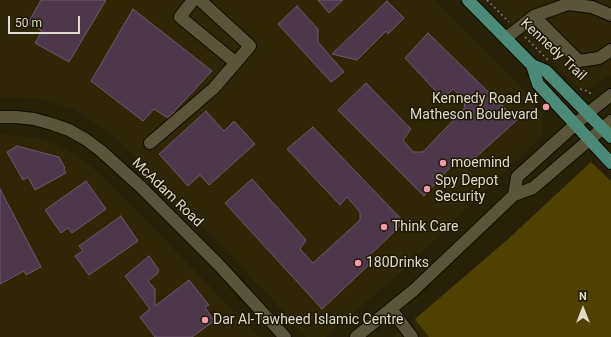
<!DOCTYPE html>
<style>
body{margin:0}
#map{position:relative;width:611px;height:337px;overflow:hidden;background:#272108;font-family:Roboto,sans-serif}
canvas{display:block}
.north{position:absolute;left:563px;top:289px;width:40px;height:40px;-webkit-text-stroke:3px #1e1801;paint-order:stroke;rotate:0deg;font-size:11px;font-weight:700;line-height:16px;text-align:center;color:#dedbcc}
.north::after{content:'';display:block;margin:auto;width:14px;height:18px;background:#dedbcc;clip-path:polygon(50% 0,100% 100%,50% 72%,0 100%)}
.scale{position:absolute;left:8px;top:16px;width:72px;height:18px;box-sizing:border-box;border:2px solid #dedbcc;border-top:0;padding-left:5px;font-size:12px;line-height:14px;white-space:nowrap;color:#dedbcc;-webkit-text-stroke:3px #1e1801;paint-order:stroke}
</style>
<div id="map">
<canvas width="611" height="337"></canvas>
<div class="north">N</div>
<div class="scale">50 m</div>
</div>
<script>
const ctx = document.querySelector('canvas').getContext('2d');
ctx.lineJoin = 'round';
function fill(path, color) { ctx.fillStyle = color; ctx.fill(path, 'evenodd'); }
const poly = rows => new Path2D(rows.map(r => 'M' + r).join(''));
function stroke(path, color, width, dash) { ctx.strokeStyle = color; ctx.lineWidth = width; ctx.lineCap = dash ? 'butt' : 'round'; ctx.setLineDash(dash || []); ctx.stroke(path); }
function drawText(font, color, halo, rows, align = 'center') {
  ctx.font = font + ' Roboto,sans-serif'; ctx.lineWidth = 3; ctx.setLineDash([]); ctx.textBaseline = 'middle'; ctx.strokeStyle = halo; ctx.fillStyle = color; for (const [text, x, y, turn = 0] of rows) {
    ctx.save(); ctx.translate(x, y); ctx.rotate((+turn || 0) * Math.PI / 180); ctx.textAlign = isNaN(turn) ? turn : align; if (halo) ctx.strokeText(text, 0, 0); ctx.fillText(text, 0, 0); ctx.restore();
  }
}
const built = poly([
 [0,0,435,0,531,97,542,113,542,136,408,266,326,337,306,337,242,267,113,135,76,110,38,99,0,97],
 [489,0,611,0,611,75,592,88,581,88,576,86],
 [3,134,43,139,78,155,106,180,260,337,0,337,0,135],
 [415,319,429,337,393,337]
]);
const green = poly([
 [591,162,611,181,611,337,429,337,415,319,507,240]
]);
const building = poly([
 [41,0,106,0,69,62,35,43,42,31,28,23,41,0],
 [318,0,343,0,329,13,318,0],
 [387,1,404,18,388,34,386,31,357,60,332,54,387,1],
 [297,6,318,29,318,42,344,72,331,82,278,24,297,6],
 [133,9,212,71,168,118,154,109,143,121,91,81,133,9],
 [428,33,517,120,465,167,457,160,424,196,338,110,366,83,411,129,403,140,413,152,423,152,464,109,465,101,453,89,443,99,405,58,428,33],
 [206,111,224,131,234,121,255,144,209,185,200,175,188,186,159,154,206,111],
 [313,127,404,222,368,257,373,261,322,309,225,203,252,179,306,240,300,249,313,263,360,220,360,212,347,197,340,205,287,149,313,127],
 [17,146,59,157,65,168,64,169,66,173,35,190,28,177,23,180,7,152,17,146],
 [86,181,106,209,72,233,68,228,61,233,45,210,86,181],
 [0,189,41,267,26,275,24,271,0,284,0,189],
 [121,216,138,241,89,275,75,256,83,251,79,246,121,216],
 [149,256,159,270,157,274,148,281,155,289,155,306,189,280,209,305,205,307,214,321,192,337,155,337,140,317,150,309,125,276,149,256]
]);
const path = poly([
 [487,0,509,22],
 [525,37,548,60],
 [580,89,588,91,592,95]
]);
const minor = poly([
 [193,0,180,17,236,63],
 [534,16,579,61,599,58,611,50],
 [506,38,534,16,568,4,592,7,611,15],
 [0,117,16,117,34,119,52,124,69,130,85,139,100,150,141,187,219,265,285,337],
 [150,143,214,88,250,46,200,0],
 [514,195,517,177,588,113,611,95],
 [391,309,412,337],
 [356,337,414,290,514,195,533,188,611,121]
]);
const major = poly([
 [468,0,532,65,546,71,611,137],
 [532,65,538,84,611,163]
]);
const markers = [
 [546,107,4,"#f29aae"],
 [443,163,4,"#f29aae"],
 [427,189,4,"#f29aae"],
 [384,227,4,"#f29aae"],
 [358,263,4,"#f29aae"],
 [205,320,4,"#f29aae"]
];
const streetNames = [
 ["Kennedy Trail",553,50,43],
 ["McAdam Road",167,193,44]
];
const poiNames = [
 ["Kennedy Road At",538,99,"right"],
 ["Matheson Boulevard",538,115,"right"],
 ["moemind",451,163],
 ["Spy Depot",435,181],
 ["Security",435,197],
 ["Think Care",392,227],
 ["180Drinks",366,263],
 ["Dar Al-Tawheed Islamic Centre",213,320]
];
fill(built, '#2e2605');
fill(green, '#4f4201');
fill(building, '#4c384a');
stroke(building, '#6e586c', 1);
stroke(minor, '#100a00', 14);
stroke(major, '#100a00', 14);
stroke(path, '#837e6a', 1.5, [2, 3]);
stroke(minor, '#5a543a', 12);
stroke(major, '#4a8a77', 12);
for (const [x, y, r, color] of markers) { const dot = new Path2D(); dot.arc(x, y, r, 0, 2 * Math.PI); ctx.fillStyle = color; ctx.fill(dot); stroke(dot, '#1e1801', 1.5); }
drawText('14px', '#dedbcc', '#1e1801', streetNames);
drawText('14px', '#dedbcc', '#1e1801', poiNames, 'left');
</script>
